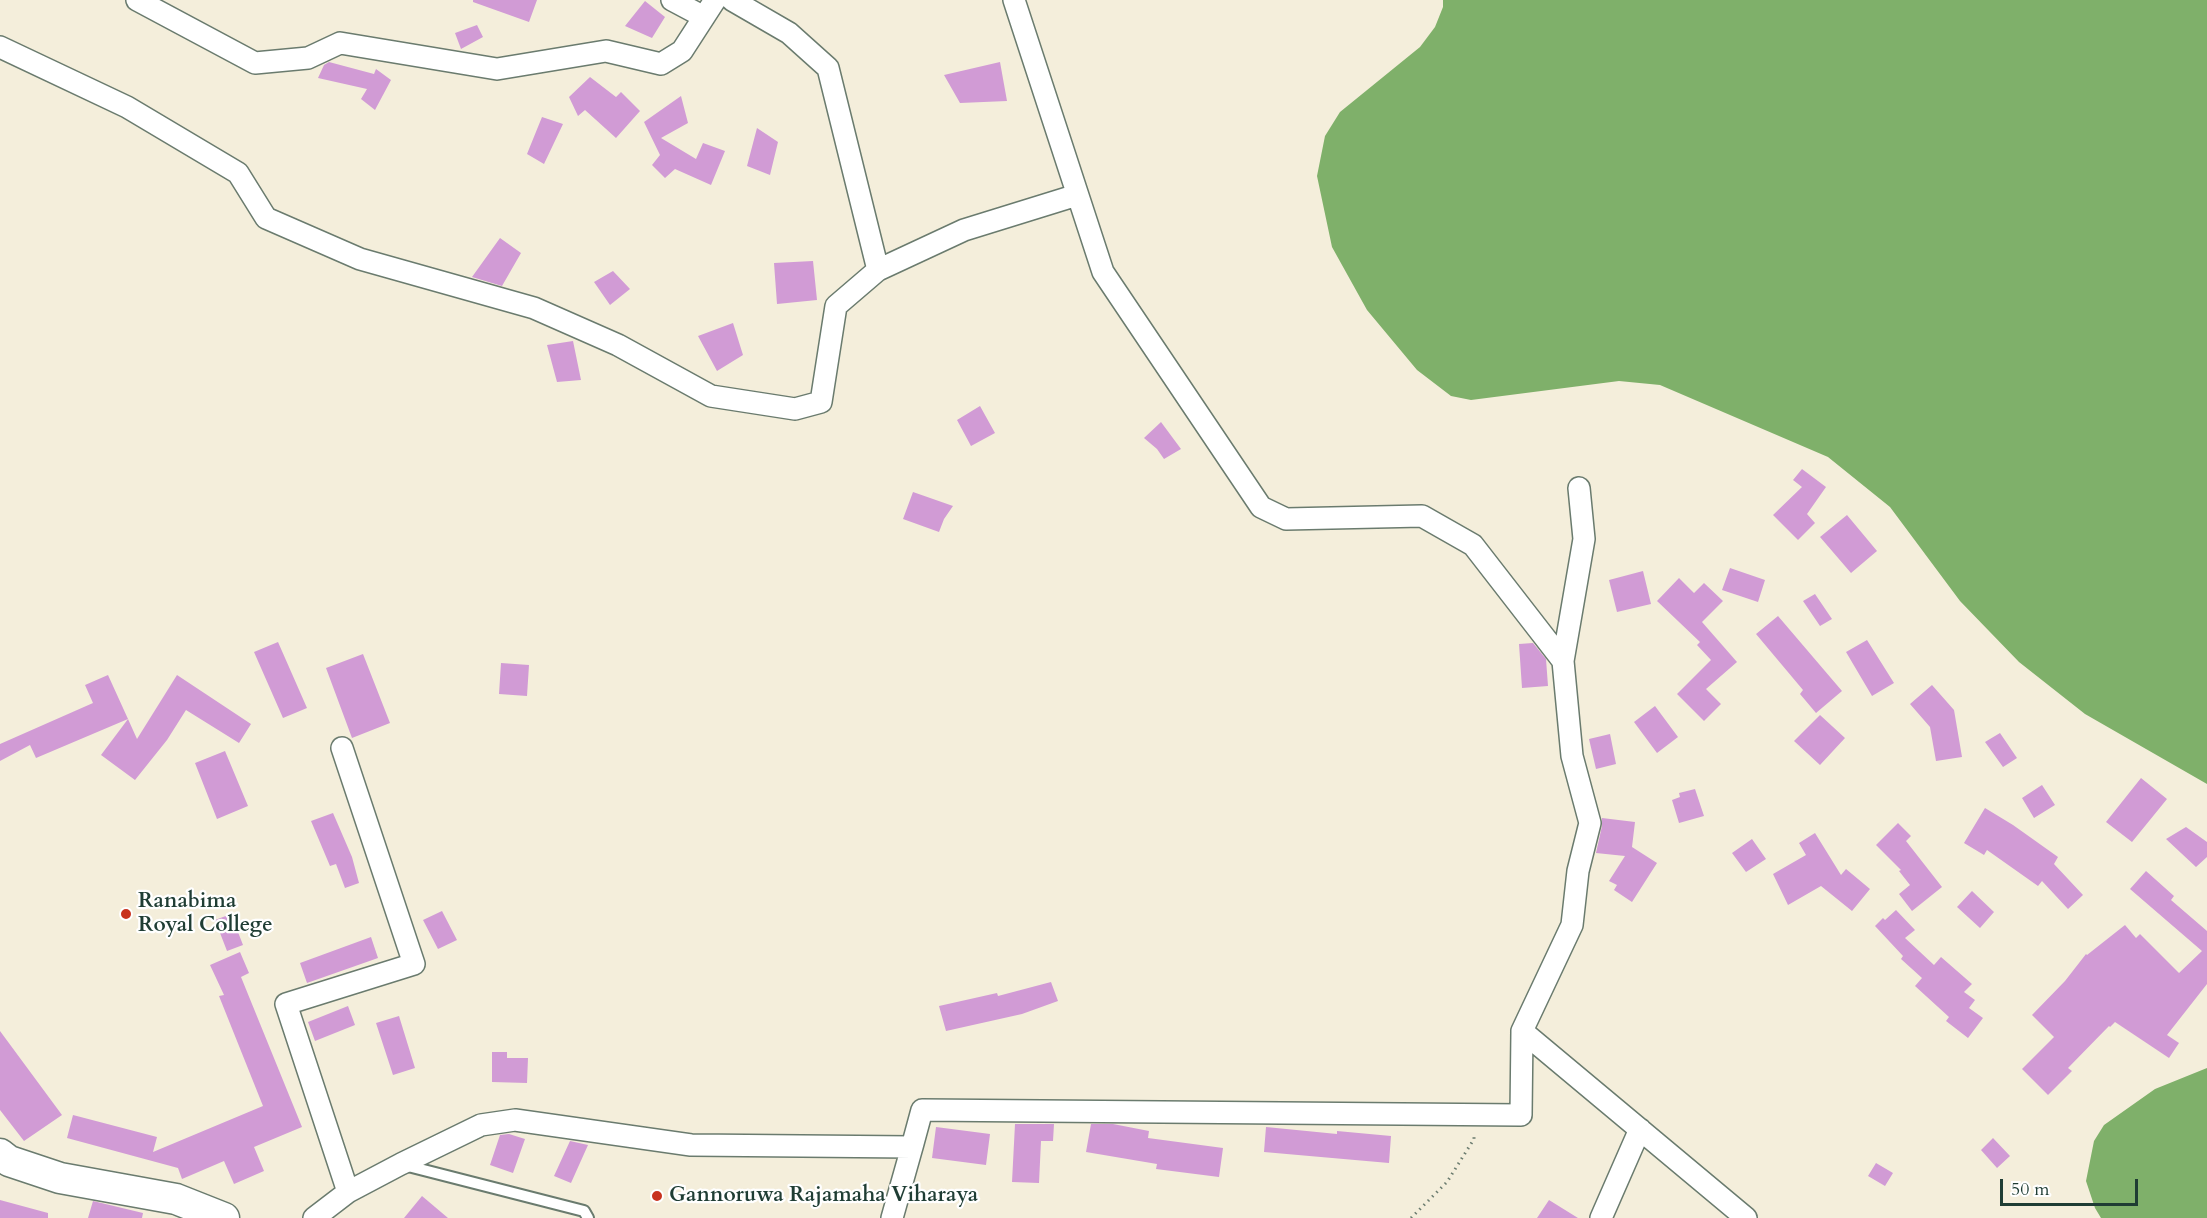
<!DOCTYPE html>
<style>
body{margin:0}
#map{position:relative;width:2207px;height:1218px;overflow:hidden;background:#f4eedb;font-family:Cardo,serif}
canvas{display:block}
.scale{position:absolute;left:2000px;top:1179px;width:138px;height:27px;box-sizing:border-box;border:3px solid #1f3d34;border-top:0;padding-left:8px;font-size:18px;line-height:21px;white-space:nowrap;color:#1f3d34;-webkit-text-stroke:4px #fff;paint-order:stroke}
</style>
<div id="map">
<canvas width="2207" height="1218"></canvas>
<div class="scale">50 m</div>
</div>
<script>
const ctx = document.querySelector('canvas').getContext('2d');
ctx.lineJoin = 'round';
function fill(path, color) { ctx.fillStyle = color; ctx.fill(path, 'evenodd'); }
const poly = rows => new Path2D(rows.map(r => 'M' + r).join(''));
function stroke(path, color, width, dash) { ctx.strokeStyle = color; ctx.lineWidth = width; ctx.lineCap = dash ? 'butt' : 'round'; ctx.setLineDash(dash || []); ctx.stroke(path); }
function drawText(font, color, halo, rows, align = 'center') {
  ctx.font = font + ' Cardo,serif'; ctx.lineWidth = 4.5; ctx.setLineDash([]); ctx.textBaseline = 'middle'; ctx.strokeStyle = halo; ctx.fillStyle = color; for (const [text, x, y, turn = 0] of rows) {
    ctx.save(); ctx.translate(x, y); ctx.rotate((+turn || 0) * Math.PI / 180); ctx.textAlign = isNaN(turn) ? turn : align; if (halo) ctx.strokeText(text, 0, 0); ctx.fillText(text, 0, 0); ctx.restore();
  }
}
const forest = poly([
 [1443,0,2207,0,2207,784,2085,714,2019,662,1960,601,1890,507,1828,457,1660,385,1619,381,1471,400,1451,396,1417,370,1367,310,1332,247,1317,176,1325,136,1340,112,1420,47,1435,27,1443,7],
 [2207,1068,2207,1218,2101,1218,2095,1208,2086,1181,2094,1141,2104,1125,2155,1089]
]);
const building = poly([
 [473,0,537,0,529,22,473,2],
 [645,1,665,17,652,38,625,26],
 [477,25,483,37,461,49,455,33],
 [329,62,374,74,376,69,391,80,375,110,361,99,367,89,318,78,324,65],
 [1000,62,1007,101,960,103,944,75],
 [590,77,616,97,621,92,640,111,616,138,585,110,578,116,569,97],
 [681,96,688,123,661,138,696,159,703,143,725,151,711,185,675,169,665,178,652,165,660,155,644,122],
 [542,117,563,124,544,164,527,154],
 [757,128,778,142,770,175,747,166],
 [500,238,521,253,502,286,472,277],
 [813,261,817,300,777,304,774,263],
 [613,271,630,289,610,305,594,282],
 [733,323,743,355,717,371,698,336],
 [573,341,581,380,557,382,547,345],
 [980,406,995,433,971,446,957,420],
 [1161,422,1181,449,1164,459,1157,449,1144,438],
 [1802,469,1826,487,1807,514,1815,523,1798,540,1773,515,1802,487,1793,480],
 [913,492,953,506,944,519,939,532,903,519],
 [1847,515,1877,551,1851,573,1820,537],
 [1730,568,1765,580,1758,602,1722,590],
 [1643,571,1651,604,1617,612,1609,580],
 [1679,578,1694,593,1704,583,1723,601,1702,622,1737,662,1706,689,1721,704,1704,721,1677,694,1711,660,1697,645,1700,642,1657,601],
 [1815,594,1832,619,1820,626,1803,601],
 [1778,616,1842,691,1816,713,1800,694,1803,690,1756,634],
 [1867,640,1894,683,1872,696,1846,652],
 [278,642,307,708,283,718,254,652],
 [1533,643,1546,659,1548,686,1522,688,1519,644],
 [363,654,390,723,352,738,326,668],
 [501,663,529,665,527,696,499,694],
 [108,675,128,719,36,758,30,745,0,761,0,744,93,703,85,685],
 [177,675,251,724,239,743,186,710,167,740,135,780,101,755,128,719,137,739],
 [1932,685,1954,710,1962,757,1936,761,1930,727,1910,704],
 [1655,706,1678,737,1657,753,1634,722],
 [1820,715,1845,738,1820,765,1794,741],
 [2000,733,2017,758,2003,767,1985,742],
 [1610,734,1616,764,1596,769,1589,739],
 [225,751,248,806,217,819,195,763],
 [2141,778,2167,799,2132,842,2106,822],
 [2042,785,2055,805,2034,818,2022,798],
 [1695,789,1704,816,1679,823,1672,800,1680,797,1679,793],
 [1985,808,2013,825,2058,857,2054,864,2083,895,2068,909,2042,881,2038,886,1987,850,1984,855,1964,843],
 [333,813,352,857,359,883,345,888,336,864,330,866,311,821],
 [1602,818,1635,822,1632,847,1657,863,1632,902,1614,890,1617,885,1609,881,1625,856,1596,853,1602,826],
 [1898,823,1911,836,1906,841,1942,887,1912,911,1899,894,1910,885,1899,871,1901,870,1876,845],
 [2186,827,2207,842,2207,857,2196,867,2166,839],
 [1815,833,1841,875,1846,869,1870,889,1852,911,1821,886,1788,905,1773,874,1806,855,1799,843],
 [1752,839,1766,859,1746,872,1732,853],
 [2146,871,2174,896,2171,900,2207,931,2207,984,2167,1035,2179,1043,2169,1058,2115,1022,2110,1027,2109,1026,2068,1068,2072,1071,2048,1095,2022,1069,2054,1037,2032,1015,2065,981,2086,954,2087,955,2125,925,2136,938,2140,934,2179,973,2202,951,2130,889],
 [1972,891,1994,912,1980,928,1957,907],
 [1896,910,1915,930,1905,938,1934,965,1941,957,1972,984,1964,992,1975,1000,1969,1008,1983,1018,1968,1038,1946,1021,1949,1017,1915,986,1922,978,1901,959,1903,956,1875,926,1883,918,1885,920],
 [442,911,457,940,438,949,423,920],
 [231,914,243,945,227,951,215,920],
 [371,937,378,958,307,983,300,963],
 [240,952,249,973,241,977,302,1127,254,1147,264,1171,234,1184,224,1161,182,1179,178,1168,67,1138,73,1115,157,1137,153,1152,263,1106,219,996,224,995,210,965],
 [1051,982,1058,1001,1022,1014,946,1031,939,1006,997,993,998,996],
 [348,1006,355,1025,315,1041,308,1022],
 [399,1016,415,1068,393,1075,376,1023],
 [0,1031,62,1115,24,1141,0,1110],
 [492,1052,507,1052,507,1058,528,1058,527,1083,492,1082],
 [1015,1124,1054,1124,1053,1141,1041,1141,1039,1183,1012,1182],
 [1091,1124,1113,1124,1149,1131,1148,1138,1223,1148,1219,1177,1156,1169,1157,1164,1086,1152],
 [936,1127,990,1134,986,1165,932,1158],
 [1266,1127,1337,1134,1337,1131,1391,1136,1389,1163,1264,1152],
 [509,1134,525,1139,513,1173,490,1165,500,1135],
 [1993,1138,2010,1156,1997,1168,1981,1150],
 [570,1141,588,1145,571,1183,554,1176],
 [1876,1163,1893,1173,1885,1186,1868,1176],
 [422,1196,448,1218,404,1218],
 [0,1200,48,1213,48,1218,0,1218],
 [1549,1200,1578,1218,1537,1218],
 [93,1201,143,1213,142,1218,88,1218]
]);
const path = poly([
 [1411,1218,1447,1182,1474,1139,1474,1135]
]);
const lane = poly([
 [404,1165,584,1211,588,1218]
]);
const street = poly([
 [137,0,255,63,308,58,340,43,497,69,606,51,661,64,682,51,715,0],
 [672,0,704,17],
 [732,0,789,33,828,68,878,270],
 [1014,0,1103,272,1261,507,1286,519,1422,516,1473,545,1563,661],
 [0,47,127,107,238,173,266,218,360,259,534,308,618,345,711,396,795,409,821,402,836,306,878,270,964,230,1077,195],
 [342,748,414,964,286,1004,348,1192],
 [1522,1031,1572,925,1578,871,1590,823,1572,756,1563,661,1584,539,1579,488],
 [314,1218,348,1192,401,1164,481,1125,515,1120,691,1145,912,1147,922,1110,1521,1115,1522,1031,1746,1218],
 [892,1218,912,1147],
 [1601,1218,1640,1129]
]);
const secondary = poly([
 [0,1154,9,1161,60,1178,176,1199,224,1218]
]);
const markers = [
 [126,914,6,"#c8321e"],
 [657,1196,6,"#c8321e"]
];
const poiNames = [
 ["Ranabima",138,902],
 ["Royal College",138,926],
 ["Gannoruwa Rajamaha Viharaya",669,1196]
];
fill(forest, '#7fb06a');
fill(building, '#d19bd5');
stroke(lane, '#6a7b6e', 14);
stroke(street, '#6a7b6e', 24);
stroke(secondary, '#6a7b6e', 33);
stroke(path, '#6a7b6e', 3, [1.5, 4.5]);
stroke(lane, '#fff', 10);
stroke(street, '#fff', 21);
stroke(secondary, '#fff', 30);
for (const [x, y, r, color] of markers) { const dot = new Path2D(); dot.arc(x, y, r, 0, 2 * Math.PI); ctx.fillStyle = color; ctx.fill(dot); stroke(dot, '#fff', 2); }
drawText('bold 21px', '#1f3d34', '#fff', poiNames, 'left');
</script>
